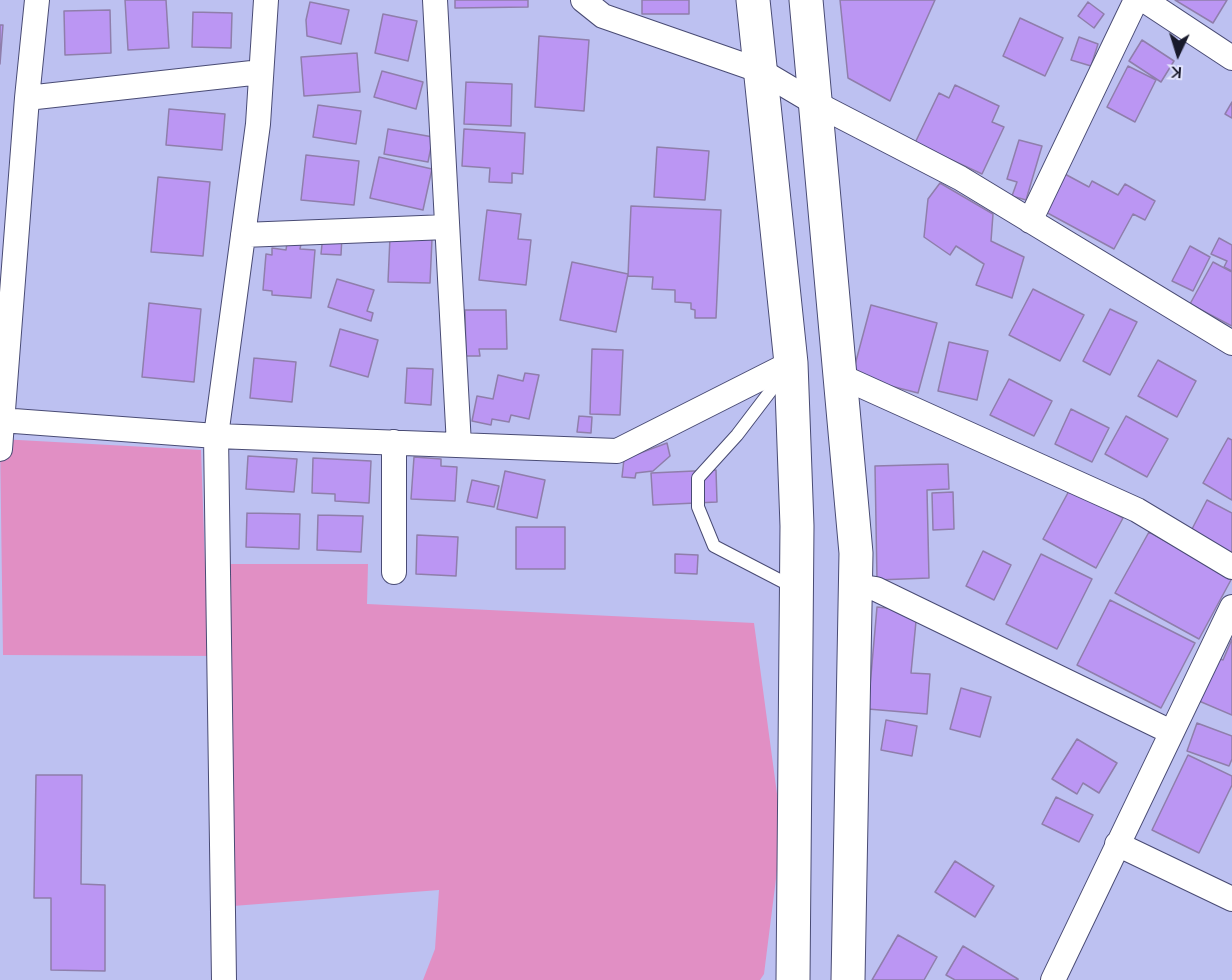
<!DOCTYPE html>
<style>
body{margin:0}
#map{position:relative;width:1232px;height:980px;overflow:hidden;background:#bdc1f1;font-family:"Nunito Sans",sans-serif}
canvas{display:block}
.north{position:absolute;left:1148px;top:24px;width:60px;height:60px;-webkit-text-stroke:4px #e1e3fd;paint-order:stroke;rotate:184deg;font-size:16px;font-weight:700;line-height:24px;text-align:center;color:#18192b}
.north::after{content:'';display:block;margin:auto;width:21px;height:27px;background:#18192b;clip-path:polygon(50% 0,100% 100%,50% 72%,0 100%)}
</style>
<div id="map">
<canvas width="1232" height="980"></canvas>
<div class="north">K</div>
</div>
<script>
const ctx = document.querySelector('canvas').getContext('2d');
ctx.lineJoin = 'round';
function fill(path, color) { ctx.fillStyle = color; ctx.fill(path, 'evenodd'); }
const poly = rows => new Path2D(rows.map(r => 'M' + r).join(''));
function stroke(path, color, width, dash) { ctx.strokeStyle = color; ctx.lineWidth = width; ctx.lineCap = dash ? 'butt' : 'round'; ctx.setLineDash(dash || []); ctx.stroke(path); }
const green = poly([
 [0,439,201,450,205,564,368,564,367,604,754,623,782,831,764,974,760,980,423,980,435,949,439,890,233,906,224,656,3,655]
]);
const building = poly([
 [125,0,166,0,169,48,128,50,125,0],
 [455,0,528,0,528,7,455,8,455,0],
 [642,0,689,0,689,14,642,14,642,0],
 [840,0,935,0,890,101,848,78,840,0],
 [1175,0,1227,0,1213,23,1175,0],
 [310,2,349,10,341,44,307,36,306,20,310,2],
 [1088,2,1104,14,1094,28,1078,16,1088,2],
 [110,10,111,53,65,55,64,11,110,10],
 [193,12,232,13,231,48,192,47,193,12],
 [383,14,417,21,408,61,375,53,383,14],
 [1020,18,1063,38,1045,76,1003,56,1020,18],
 [0,25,3,25,0,64,0,25],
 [539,36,589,40,584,111,535,107,539,36],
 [1079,37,1098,44,1091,66,1071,60,1079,37],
 [1142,40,1174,61,1161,82,1129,61,1142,40],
 [357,53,360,92,304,96,301,57,357,53],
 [1128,66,1156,80,1135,122,1107,107,1128,66],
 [382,71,423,82,416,109,374,97,382,71],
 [466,82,512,84,511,126,464,124,466,82],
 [955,85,999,106,992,122,1004,127,982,174,915,143,939,93,949,98,955,85],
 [1232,102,1232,118,1225,114,1232,102],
 [318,105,361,111,356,144,313,137,318,105],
 [169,109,225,114,222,150,166,145,169,109],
 [388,129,433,137,428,162,384,154,388,129],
 [464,129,525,133,523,174,512,173,512,183,489,182,490,168,462,166,464,129],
 [1019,140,1042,146,1026,200,1012,196,1017,182,1007,179,1019,140],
 [657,147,709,151,705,200,654,197,657,147],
 [306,155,359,161,354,205,301,200,306,155],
 [379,157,432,169,423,210,370,198,379,157],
 [1063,173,1089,187,1092,181,1118,195,1125,184,1155,201,1145,220,1133,214,1114,249,1042,210,1063,173],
 [158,177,210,182,203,256,151,252,158,177],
 [940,183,993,214,991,241,1024,257,1012,298,976,285,984,264,956,246,950,255,924,237,928,199,940,183],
 [631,206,721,210,716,318,695,318,695,310,691,309,691,303,675,302,675,290,652,289,653,277,628,276,631,206],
 [487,210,521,214,518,239,531,240,526,285,479,280,487,210],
 [323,235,342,236,341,255,321,254,323,235],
 [390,237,432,239,430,283,388,282,390,237],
 [1219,238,1232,245,1232,271,1224,267,1227,261,1211,254,1219,238],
 [287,243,301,244,300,249,315,250,311,298,272,295,272,291,263,290,266,254,272,255,272,248,286,250,287,243],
 [1190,246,1210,257,1193,291,1172,281,1190,246],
 [572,262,628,274,616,332,560,320,572,262],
 [1213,262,1232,272,1232,326,1190,304,1213,262],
 [337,279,374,290,367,311,373,313,371,321,328,307,337,279],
 [1033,289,1084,315,1060,361,1009,335,1033,289],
 [149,303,201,309,194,382,142,377,149,303],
 [871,305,937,323,918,393,852,376,871,305],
 [1110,309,1137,322,1110,375,1083,361,1110,309],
 [465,310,506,310,507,349,479,349,480,356,466,356,465,310],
 [340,329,378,340,368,377,330,366,340,329],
 [949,342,988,351,977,400,938,391,949,342],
 [592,349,623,350,620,415,590,414,592,349],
 [254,358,296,362,292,402,250,398,254,358],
 [1158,360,1196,381,1177,417,1138,396,1158,360],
 [407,368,433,369,431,405,405,403,407,368],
 [525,373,539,375,529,419,511,415,509,422,492,419,491,425,472,421,477,396,493,399,498,375,523,381,525,373],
 [1009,379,1052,401,1034,436,990,415,1009,379],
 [1071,409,1109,428,1092,462,1055,444,1071,409],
 [579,416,592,417,591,433,577,432,579,416],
 [1126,416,1168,439,1147,477,1105,454,1126,416],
 [1228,438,1232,440,1232,500,1203,483,1228,438],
 [667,443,670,456,653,471,636,473,635,478,622,477,624,459,667,443],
 [248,456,297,459,294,492,246,489,248,456],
 [414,457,441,459,441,466,457,467,455,501,411,499,414,457],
 [313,458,371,461,369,503,335,501,335,494,312,493,313,458],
 [948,464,949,489,927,490,929,578,877,580,875,466,948,464],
 [716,470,717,502,653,505,651,473,716,470],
 [505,471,545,480,537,518,497,509,505,471],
 [472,480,499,486,494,507,467,502,472,480],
 [1070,489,1123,518,1096,568,1043,539,1070,489],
 [953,492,954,529,933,530,932,493,953,492],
 [1207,500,1232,513,1232,553,1191,531,1207,500],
 [247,513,300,514,299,549,246,547,247,513],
 [318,515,363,516,361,552,317,550,318,515],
 [516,527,565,527,565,569,516,569,516,527],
 [1149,532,1232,578,1199,639,1115,593,1149,532],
 [417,535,458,537,456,576,416,574,417,535],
 [983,551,1011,565,994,600,966,586,983,551],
 [675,554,698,555,697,574,675,573,675,554],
 [1041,554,1092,579,1057,649,1006,624,1041,554],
 [1110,600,1195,643,1161,708,1077,665,1110,600],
 [877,607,917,611,911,673,930,674,927,714,868,709,877,607],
 [1232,639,1232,715,1192,698,1210,655,1223,660,1232,639],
 [961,688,991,697,980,737,950,729,961,688],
 [886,720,917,726,912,756,881,750,886,720],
 [1197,723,1232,736,1232,759,1229,766,1187,751,1197,723],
 [1077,739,1117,763,1099,793,1083,783,1077,794,1052,779,1077,739],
 [1188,755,1232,776,1232,785,1199,853,1152,830,1188,755],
 [36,775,82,775,81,884,105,885,105,971,51,970,51,898,34,898,36,775],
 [1056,797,1093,815,1079,842,1042,824,1056,797],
 [955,861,994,886,975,917,935,892,955,861],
 [898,935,937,957,924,980,872,980,898,935],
 [963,946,1018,979,1018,980,955,980,946,975,963,946]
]);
const service = poly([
 [785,372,737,435,698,478,698,507,714,546,793,587]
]);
const minor = poly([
 [435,0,459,445],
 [583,0,603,16,761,71,815,103,960,178,1232,343],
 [1144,0,1232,58],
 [27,98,261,72],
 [1030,221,1136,0],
 [243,235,447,227],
 [840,376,1137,510,1232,567],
 [0,420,216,436,617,451,791,363],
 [394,442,394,572],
 [0,449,27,98,37,0],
 [856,586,876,589,1171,732],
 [1117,844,1232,899],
 [224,980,216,436,258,124,266,0],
 [1053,980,1232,607]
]);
const secondary = poly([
 [753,0,791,363,797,526,793,980],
 [806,0,856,553,848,980]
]);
fill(green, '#e18fc4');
fill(building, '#bb96f3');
stroke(building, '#8f7eab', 1.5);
stroke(service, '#494b74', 14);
stroke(minor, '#494b74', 26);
stroke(secondary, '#494b74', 35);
stroke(service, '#fff', 12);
stroke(minor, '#fff', 24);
stroke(secondary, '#fff', 33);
</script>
